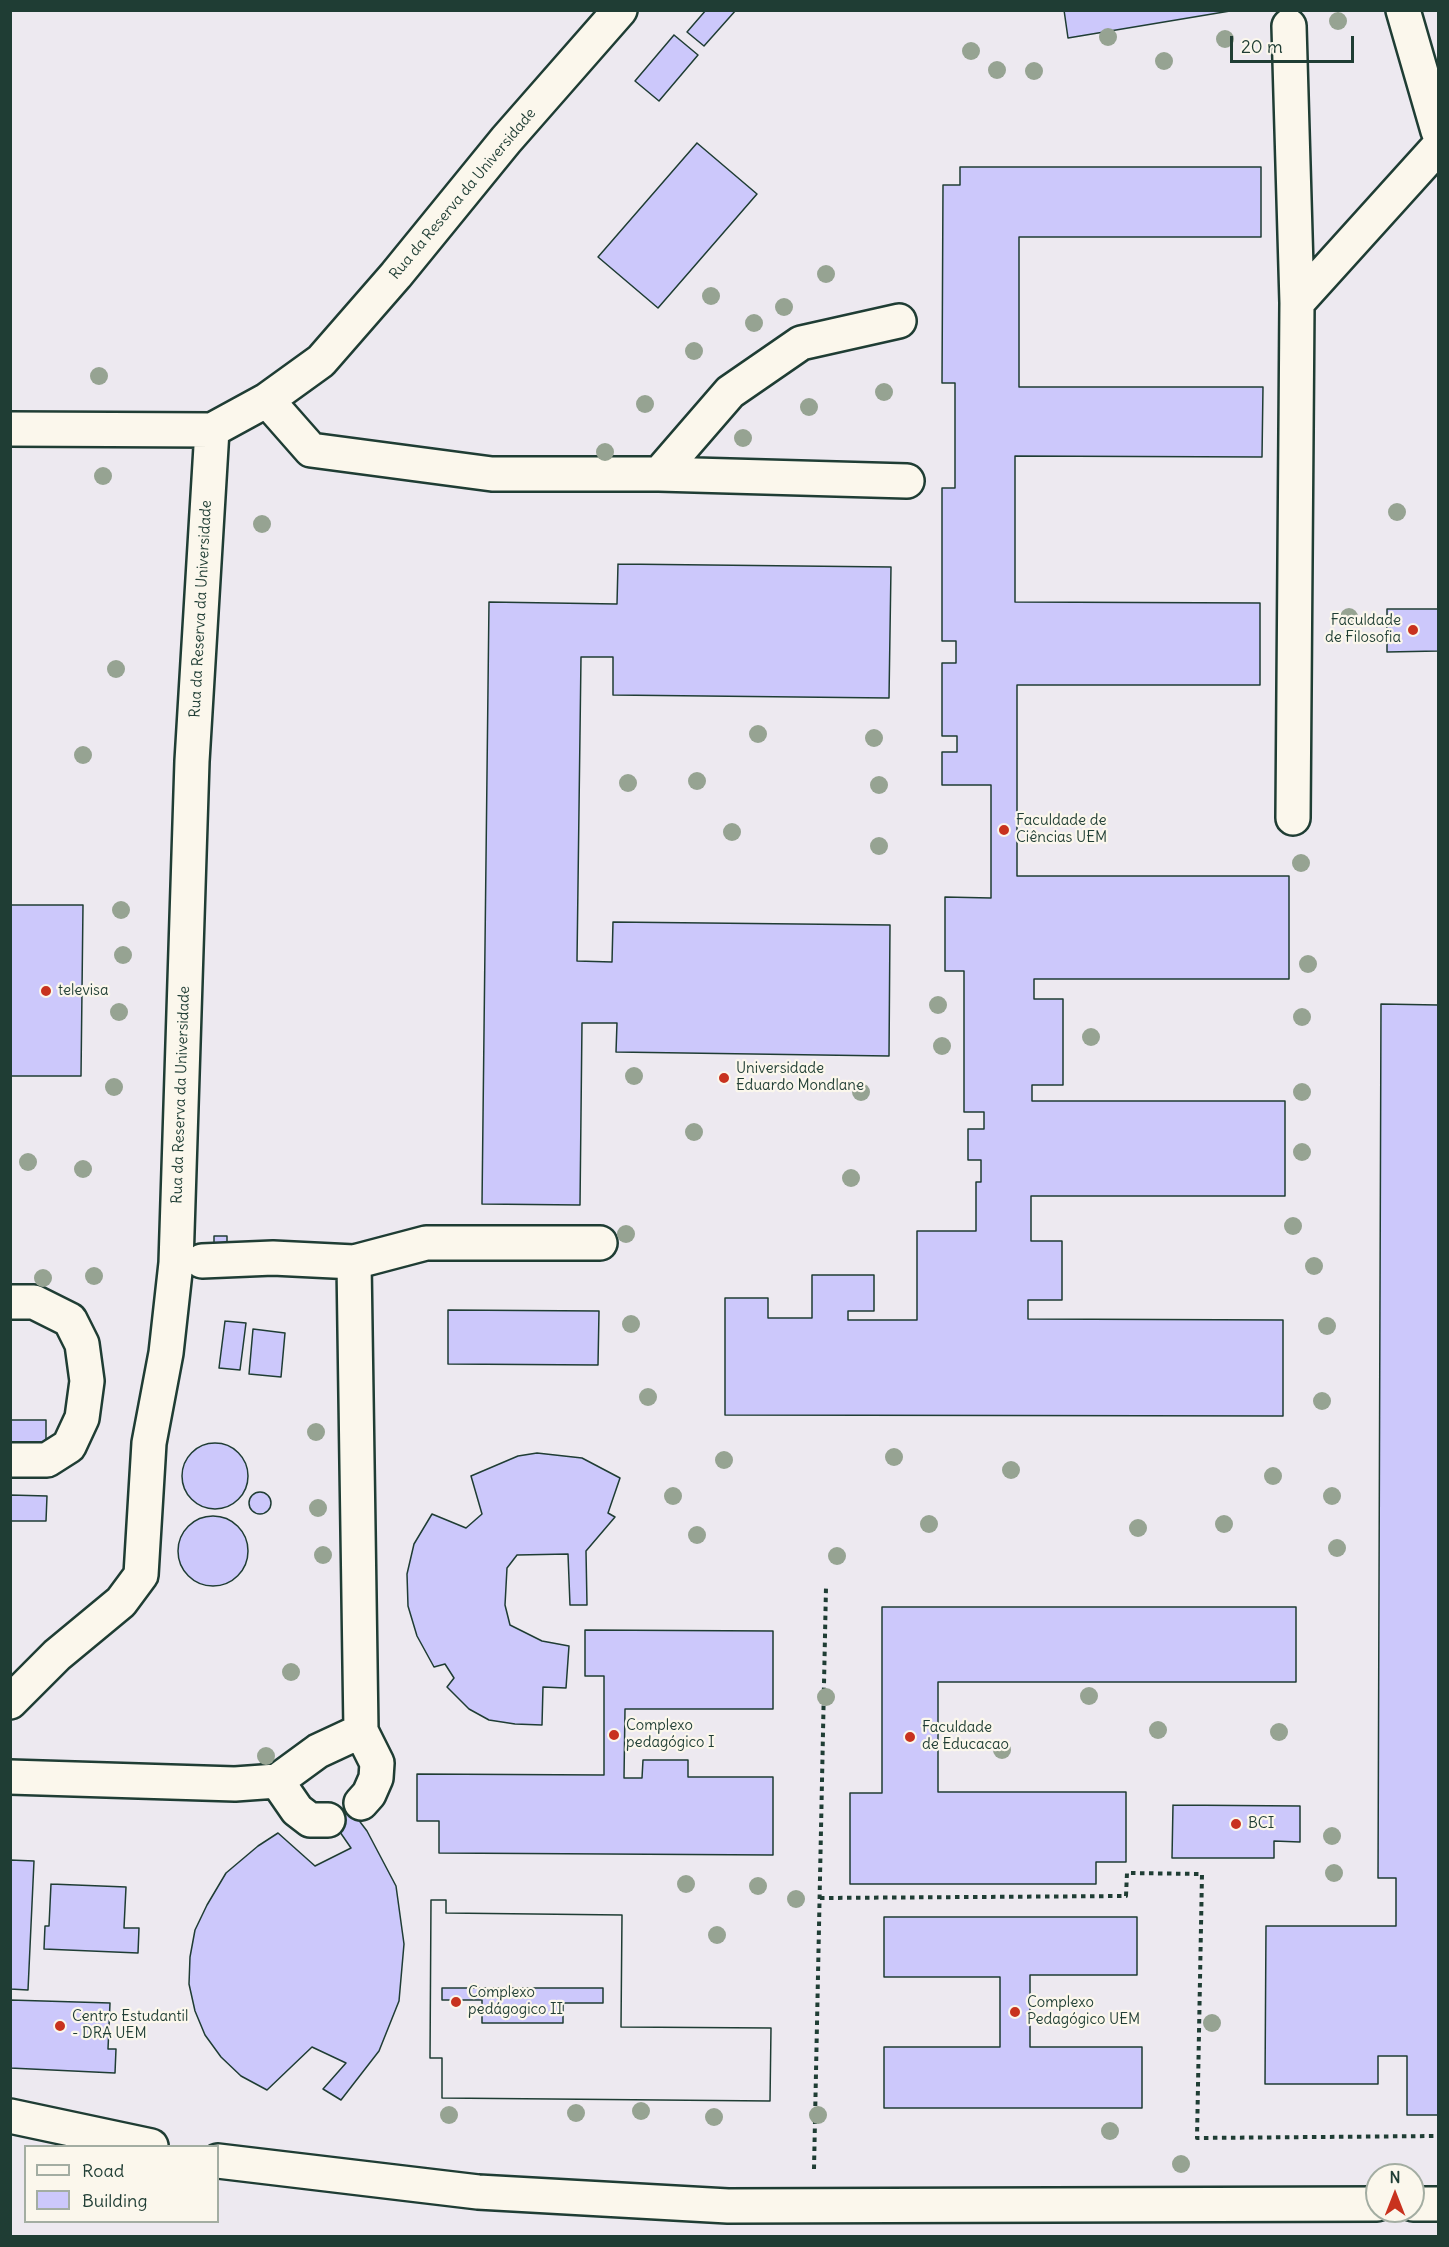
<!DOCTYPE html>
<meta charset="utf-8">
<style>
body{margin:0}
#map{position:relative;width:1449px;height:2247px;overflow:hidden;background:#fbf7ec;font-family:Delius,sans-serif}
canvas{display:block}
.frame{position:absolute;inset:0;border:12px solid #1f3d34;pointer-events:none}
.legend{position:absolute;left:24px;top:2145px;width:195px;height:78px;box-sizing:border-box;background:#fbf7ec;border:2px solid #a3ada2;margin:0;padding:8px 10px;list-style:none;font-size:18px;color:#1f3d34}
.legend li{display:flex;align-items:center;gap:12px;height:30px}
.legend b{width:30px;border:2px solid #a3ada2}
.north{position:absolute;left:1365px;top:2163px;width:60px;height:60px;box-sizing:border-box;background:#fbf7ec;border:2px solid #a3ada2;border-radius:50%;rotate:0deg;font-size:16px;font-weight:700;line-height:24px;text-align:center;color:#1f3d34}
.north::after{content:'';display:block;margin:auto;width:21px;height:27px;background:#c8321e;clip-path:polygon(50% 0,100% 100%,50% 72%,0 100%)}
.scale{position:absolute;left:1230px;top:36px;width:124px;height:27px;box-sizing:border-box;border:3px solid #1f3d34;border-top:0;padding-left:8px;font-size:18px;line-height:21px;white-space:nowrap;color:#1f3d34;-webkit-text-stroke:4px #fbf7ec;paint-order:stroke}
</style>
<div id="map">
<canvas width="1449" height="2247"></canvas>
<div class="frame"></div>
<ul class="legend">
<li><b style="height:8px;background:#fbf7ec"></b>Road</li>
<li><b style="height:16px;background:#ccc8fb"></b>Building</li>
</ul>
<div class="north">N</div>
<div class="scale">20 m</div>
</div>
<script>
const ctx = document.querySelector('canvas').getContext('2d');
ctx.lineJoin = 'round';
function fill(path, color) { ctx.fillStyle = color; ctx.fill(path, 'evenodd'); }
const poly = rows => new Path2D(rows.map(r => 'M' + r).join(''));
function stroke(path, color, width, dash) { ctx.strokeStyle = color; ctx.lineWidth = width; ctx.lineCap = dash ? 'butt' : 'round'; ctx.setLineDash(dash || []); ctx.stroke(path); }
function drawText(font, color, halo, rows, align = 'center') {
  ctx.font = font + ' Delius,sans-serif'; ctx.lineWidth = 4.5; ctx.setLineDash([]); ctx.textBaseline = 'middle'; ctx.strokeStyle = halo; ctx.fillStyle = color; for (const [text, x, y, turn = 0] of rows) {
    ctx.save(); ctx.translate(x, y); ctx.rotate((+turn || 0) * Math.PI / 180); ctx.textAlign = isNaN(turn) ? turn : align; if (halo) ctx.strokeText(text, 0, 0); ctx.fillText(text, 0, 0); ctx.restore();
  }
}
const built = poly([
 [11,11,1438,11,1438,2236,11,2236],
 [26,2146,218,2146,218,2222,26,2222],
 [1377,2175,1413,2175,1413,2211,1377,2211]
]);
const building = poly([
 [706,10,736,10,704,46,687,32,706,10],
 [1064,10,1236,10,1068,38,1064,10],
 [674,35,698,55,659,101,635,81,674,35],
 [697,143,757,194,658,308,598,257,697,143],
 [960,167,1261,167,1261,237,1019,237,1019,387,1263,387,1262,457,1015,456,1015,602,1260,603,1260,685,1017,685,1017,876,1289,876,1289,979,1034,979,1034,999,1063,999,1063,1085,1032,1085,1032,1101,1285,1101,1285,1196,1031,1196,1031,1241,1062,1241,1062,1300,1028,1300,1028,1319,1283,1320,1283,1416,725,1415,725,1298,768,1298,768,1318,812,1318,812,1275,874,1275,874,1311,848,1311,848,1320,917,1320,917,1231,976,1231,976,1182,981,1182,981,1160,968,1160,968,1129,984,1129,984,1112,964,1112,964,971,945,971,945,897,991,898,991,785,942,785,942,752,957,752,957,736,942,736,942,663,956,663,956,641,942,641,942,488,955,488,955,383,942,383,943,185,960,185,960,167],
 [618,564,891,567,889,698,613,695,613,657,581,657,577,961,612,962,613,922,890,925,889,1056,616,1052,617,1023,582,1023,580,1205,482,1204,489,602,617,604,618,564],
 [1387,609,1438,609,1438,651,1387,652,1387,609],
 [10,905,83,905,81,1076,10,1076,10,905],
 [1381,1004,1438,1005,1438,2115,1407,2115,1407,2056,1378,2056,1378,2084,1265,2084,1266,1926,1396,1926,1396,1878,1378,1878,1381,1004],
 [214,1236,227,1236,227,1250,214,1250,214,1236],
 [448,1310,599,1311,598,1365,448,1364,448,1310],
 [225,1321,246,1323,240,1370,219,1368,225,1321],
 [253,1329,285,1333,281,1377,249,1374,253,1329],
 [10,1420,46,1420,46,1443,10,1442,10,1420],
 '182 1476a33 33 0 1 1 66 0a33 33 0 1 1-66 0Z',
 [537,1453,582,1458,620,1478,608,1513,615,1517,586,1551,587,1605,570,1605,568,1554,517,1555,507,1568,505,1605,510,1625,542,1641,569,1646,566,1688,543,1687,542,1725,515,1724,489,1720,469,1709,447,1687,454,1678,445,1664,434,1667,417,1636,408,1606,407,1574,414,1544,432,1514,466,1528,482,1514,471,1476,518,1456,537,1453],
 '249 1503a11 11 0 1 1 22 0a11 11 0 1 1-22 0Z',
 [10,1495,47,1496,46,1521,10,1521,10,1495],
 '178 1551a35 35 0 1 1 70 0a35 35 0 1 1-70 0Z',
 [882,1607,1296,1607,1296,1682,938,1682,938,1792,1126,1792,1126,1862,1096,1862,1096,1884,850,1884,850,1793,882,1793,882,1607],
 [585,1630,773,1631,773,1709,625,1709,624,1778,642,1778,643,1760,688,1760,688,1777,773,1777,773,1855,439,1853,439,1821,417,1821,417,1774,604,1775,604,1676,585,1676,585,1630],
 [1173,1805,1300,1806,1300,1842,1274,1841,1274,1858,1172,1858,1173,1805],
 [348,1806,367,1831,396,1886,404,1944,399,2001,379,2051,341,2100,323,2089,346,2063,312,2047,267,2090,241,2076,221,2057,205,2035,195,2011,189,1984,190,1957,195,1930,207,1905,226,1873,258,1846,278,1833,315,1866,351,1848,331,1819,348,1806],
 [10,1860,34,1861,28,1990,10,1989,10,1860],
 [51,1884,126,1887,124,1928,139,1928,138,1953,44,1949,45,1926,49,1926,51,1884],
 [431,1900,446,1900,446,1913,622,1915,621,2027,771,2028,770,2101,442,2098,442,2058,430,2058,431,1900],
 [442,1988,603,1988,603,2003,563,2003,563,2023,482,2023,482,2000,442,2000,442,1988],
 [431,1900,446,1900,446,1913,622,1915,621,2027,771,2028,770,2101,442,2098,442,2058,430,2058,431,1900],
 [884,1917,1137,1917,1137,1975,1030,1975,1030,2047,1142,2047,1142,2108,884,2108,884,2047,1000,2047,1000,1977,884,1977,884,1917],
 [10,2000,110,2003,108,2049,116,2049,115,2073,10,2068,10,2000]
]);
const path = poly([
 [820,1898,1126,1896,1127,1873,1202,1874,1197,2138,1438,2136],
 [814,2169,826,1587]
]);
const minor = poly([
 [1403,10,1438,131],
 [1289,26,1297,303,1293,818],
 [1297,303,1438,147],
 [267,400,311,450,492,474,659,474,907,481],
 [10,429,212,430,267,400,321,361,396,275,506,140,620,10],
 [659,474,730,392,801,343,899,321],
 [202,1261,273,1258,354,1262,361,1731,377,1763,376,1778,369,1794,361,1803],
 [354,1262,426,1243,600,1243],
 [10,1302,34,1302,70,1320,82,1344,87,1381,82,1418,69,1446,47,1460,10,1460],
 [10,1702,57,1655,121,1602,141,1575,149,1443,166,1353,176,1263,192,761,212,430],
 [10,1777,235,1784,277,1781,318,1751,361,1731],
 [277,1781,297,1810,310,1820,328,1820],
 [10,2116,151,2146],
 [218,2161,478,2192,728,2206,1377,2204],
 [1413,2204,1438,2204]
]);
const trees = [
 [1338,21],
 [1108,37],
 [1225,39],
 [971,51],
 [1164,61],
 [997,70],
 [1034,71],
 [826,274],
 [711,296],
 [784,307],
 [754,323],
 [694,351],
 [99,376],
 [884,392],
 [645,404],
 [809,407],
 [743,438],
 [605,452],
 [103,476],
 [1397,512],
 [262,524],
 [1349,617],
 [116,669],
 [758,734],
 [874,738],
 [83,755],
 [697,781],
 [628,783],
 [879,785],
 [732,832],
 [879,846],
 [1301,863],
 [121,910],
 [123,955],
 [1308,964],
 [938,1005],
 [119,1012],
 [1302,1017],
 [1091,1037],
 [942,1046],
 [634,1076],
 [114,1087],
 [861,1092],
 [1302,1092],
 [694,1132],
 [1302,1152],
 [28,1162],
 [83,1169],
 [851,1178],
 [1293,1226],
 [626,1234],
 [1314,1266],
 [94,1276],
 [43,1278],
 [631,1324],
 [1327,1326],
 [648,1397],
 [1322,1401],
 [316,1432],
 [894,1457],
 [724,1460],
 [1011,1470],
 [1273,1476],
 [673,1496],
 [1332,1496],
 [318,1508],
 [929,1524],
 [1224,1524],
 [1138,1528],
 [697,1535],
 [1337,1548],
 [323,1555],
 [837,1556],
 [291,1672],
 [1089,1696],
 [826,1697],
 [1158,1730],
 [1279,1732],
 [1002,1750],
 [266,1756],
 [1332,1836],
 [1334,1873],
 [686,1884],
 [758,1886],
 [796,1899],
 [717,1935],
 [1212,2023],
 [641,2111],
 [576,2113],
 [449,2115],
 [818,2115],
 [714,2117],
 [1110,2131],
 [1181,2164]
];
const markers = [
 [1413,630,6,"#c8321e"],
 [1004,830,6,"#c8321e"],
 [46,991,6,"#c8321e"],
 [724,1078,6,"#c8321e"],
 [614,1735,6,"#c8321e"],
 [910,1737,6,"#c8321e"],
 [1236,1824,6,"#c8321e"],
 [456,2002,6,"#c8321e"],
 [1015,2012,6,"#c8321e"],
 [60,2026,6,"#c8321e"]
];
const streetNames = [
 ["Rua da Reserva da Universidade",463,194,-50],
 ["Rua da Reserva da Universidade",201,609,-87],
 ["Rua da Reserva da Universidade",181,1095,-88]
];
const poiNames = [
 ["Faculdade",1401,621,"right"],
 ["de Filosofia",1401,638,"right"],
 ["Faculdade de",1016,821],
 ["Ciências UEM",1016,838],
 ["televisa",58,991],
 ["Universidade",736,1069],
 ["Eduardo Mondlane",736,1086],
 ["Complexo",626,1726],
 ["pedagógico I",626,1743],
 ["Faculdade",922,1728],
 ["de Educacao",922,1745],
 ["BCI",1248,1824],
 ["Complexo",468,1993],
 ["pedágogico II",468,2010],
 ["Complexo",1027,2003],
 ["Pedagógico UEM",1027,2020],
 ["Centro Estudantil",72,2017],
 ["- DRA UEM",72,2034]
];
fill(built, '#ede9f0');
fill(building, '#ccc8fb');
stroke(building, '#1f3d34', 1.5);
stroke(minor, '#1f3d34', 38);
stroke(path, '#1f3d34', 4, [4.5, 4.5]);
stroke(minor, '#fbf7ec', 33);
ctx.fillStyle = '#96a392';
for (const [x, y] of trees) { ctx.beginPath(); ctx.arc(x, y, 9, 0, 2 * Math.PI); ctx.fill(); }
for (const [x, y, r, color] of markers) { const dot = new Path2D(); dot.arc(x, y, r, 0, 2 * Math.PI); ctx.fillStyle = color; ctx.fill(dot); stroke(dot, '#fbf7ec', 2); }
drawText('15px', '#1f3d34', '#fbf7ec', streetNames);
drawText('15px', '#1f3d34', '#fbf7ec', poiNames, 'left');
</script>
